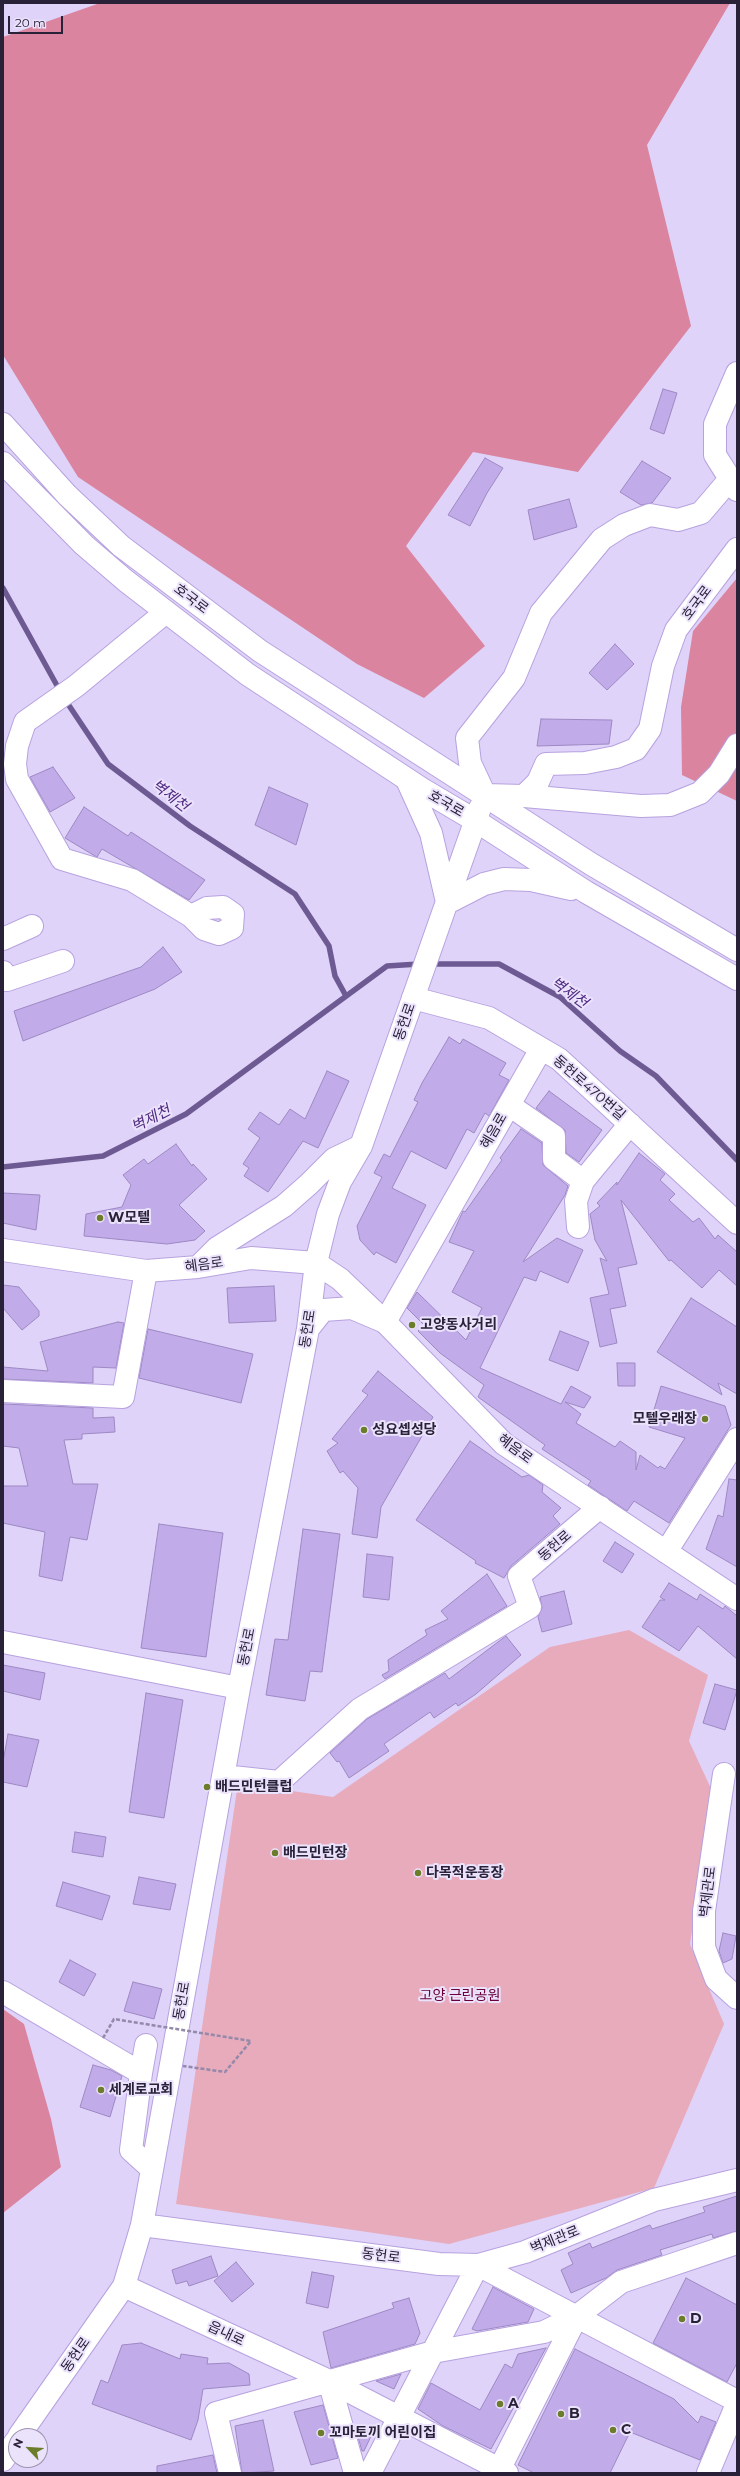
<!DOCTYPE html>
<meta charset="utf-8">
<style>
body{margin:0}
#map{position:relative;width:740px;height:2476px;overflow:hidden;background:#dfd3f9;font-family:Montserrat,sans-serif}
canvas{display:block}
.frame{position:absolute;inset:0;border:4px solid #292138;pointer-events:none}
.north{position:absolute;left:8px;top:2428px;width:40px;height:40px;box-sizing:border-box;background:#ebe2fc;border:1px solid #9d95ae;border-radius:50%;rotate:295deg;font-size:11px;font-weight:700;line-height:16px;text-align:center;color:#292138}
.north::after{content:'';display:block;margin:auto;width:14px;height:18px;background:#6b7c2b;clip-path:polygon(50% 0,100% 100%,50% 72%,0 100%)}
.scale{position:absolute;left:8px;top:16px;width:55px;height:18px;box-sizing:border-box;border:2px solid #292138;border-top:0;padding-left:5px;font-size:12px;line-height:14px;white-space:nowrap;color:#292138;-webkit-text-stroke:3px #ebe2fc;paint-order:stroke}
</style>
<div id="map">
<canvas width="740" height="2476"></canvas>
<div class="frame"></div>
<div class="north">N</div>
<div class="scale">20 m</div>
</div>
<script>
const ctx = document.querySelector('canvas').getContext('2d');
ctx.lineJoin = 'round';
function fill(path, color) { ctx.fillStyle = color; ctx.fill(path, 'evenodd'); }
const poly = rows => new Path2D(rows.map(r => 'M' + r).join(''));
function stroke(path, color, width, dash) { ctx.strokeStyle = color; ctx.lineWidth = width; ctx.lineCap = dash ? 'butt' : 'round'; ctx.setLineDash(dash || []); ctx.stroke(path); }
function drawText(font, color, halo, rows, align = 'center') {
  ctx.font = font + ' Montserrat,"Noto Sans KR",sans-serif'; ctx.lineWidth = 4; ctx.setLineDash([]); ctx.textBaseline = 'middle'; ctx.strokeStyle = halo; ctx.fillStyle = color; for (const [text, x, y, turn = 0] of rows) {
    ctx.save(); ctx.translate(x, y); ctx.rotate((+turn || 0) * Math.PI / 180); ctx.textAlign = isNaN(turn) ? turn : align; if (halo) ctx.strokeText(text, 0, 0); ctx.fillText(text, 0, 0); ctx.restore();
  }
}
const green = poly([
 [629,1630,708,1675,689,1741,713,1793,690,1944,724,2024,654,2188,449,2244,176,2204,238,1783,333,1797,550,1647]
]);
const forest = poly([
 [100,3,730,3,647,145,691,326,578,472,473,452,406,546,485,646,424,698,357,664,78,477,3,355,3,37],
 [737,578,736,646,737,801,682,775,681,707,693,631],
 [3,2009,24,2024,51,2119,61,2167,3,2213]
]);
const stream = poly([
 [3,588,60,691],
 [64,698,108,764,190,826,295,894,329,946,335,976,346,996],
 [430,964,499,964,560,997,620,1051,656,1076,737,1160],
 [3,1167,103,1156,186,1114,387,966,419,964]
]);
const building = poly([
 [663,389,677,393,664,434,650,429,663,389],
 [485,458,503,468,487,493,470,526,448,515,485,458],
 [642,461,671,478,652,503,641,505,620,492,642,461],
 [569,499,577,527,534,540,528,510,569,499],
 [615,644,634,664,607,690,589,673,615,644],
 [541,719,612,720,609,744,537,746,541,719],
 [53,767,75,798,50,812,30,777,53,767],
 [269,787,308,804,296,845,255,825,269,787],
 [84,807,128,836,131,832,205,880,189,900,102,849,97,857,95,856,65,838,84,807],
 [163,947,182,972,155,989,23,1041,14,1011,141,967,163,947],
 [449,1037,460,1044,463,1039,506,1063,499,1075,509,1080,489,1116,485,1113,474,1133,467,1129,446,1169,411,1151,392,1188,426,1205,396,1263,376,1252,374,1255,360,1240,357,1226,382,1177,374,1173,384,1154,390,1157,418,1102,414,1100,422,1083,449,1037],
 [327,1071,349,1081,318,1148,303,1141,268,1192,244,1176,249,1168,243,1164,260,1138,248,1129,260,1112,279,1125,290,1109,305,1119,327,1071],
 [549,1091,602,1130,579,1162,566,1153,565,1130,536,1108,549,1091],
 [521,1129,542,1143,543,1165,568,1186,565,1195,523,1262,557,1238,583,1250,568,1283,540,1271,536,1281,524,1277,480,1368,561,1404,571,1386,591,1397,584,1408,565,1402,581,1414,576,1423,615,1447,620,1441,636,1452,636,1470,640,1455,658,1468,660,1466,665,1469,685,1438,649,1427,661,1386,725,1406,731,1425,669,1523,634,1501,627,1511,588,1485,591,1481,542,1449,545,1445,478,1397,484,1385,440,1353,418,1331,424,1325,407,1308,417,1292,466,1340,482,1308,452,1292,474,1251,449,1242,463,1211,465,1212,502,1160,500,1158,521,1129],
 [176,1144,192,1166,193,1164,207,1179,179,1205,205,1231,195,1240,167,1244,84,1236,86,1214,122,1207,131,1185,123,1175,144,1159,148,1164,176,1144],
 [639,1153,665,1174,660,1180,675,1194,669,1200,693,1222,699,1218,715,1239,718,1235,737,1252,737,1286,719,1270,702,1288,671,1260,669,1261,621,1200,637,1264,618,1268,626,1306,610,1309,617,1343,600,1347,590,1298,609,1294,600,1258,607,1261,595,1240,590,1214,600,1206,597,1203,617,1182,617,1185,639,1153],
 [3,1193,40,1195,36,1230,3,1223,3,1193],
 [3,1285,19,1287,39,1311,39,1316,22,1330,3,1308,3,1285],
 [274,1286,276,1321,229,1323,227,1288,274,1286],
 [691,1298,737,1327,737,1394,718,1383,722,1395,657,1352,691,1298],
 [118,1322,124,1323,116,1368,93,1367,93,1383,3,1379,3,1367,48,1371,40,1342,118,1322],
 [148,1329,253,1354,241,1403,139,1378,148,1329],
 [560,1331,589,1342,578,1371,549,1360,560,1331],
 [617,1363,635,1363,635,1386,618,1386,617,1363],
 [378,1371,433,1417,381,1507,377,1538,352,1534,358,1488,343,1471,340,1473,327,1451,338,1443,332,1439,368,1395,362,1391,378,1371],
 [3,1404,93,1408,93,1418,114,1417,115,1432,82,1434,82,1439,64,1440,73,1484,98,1484,87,1540,70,1537,62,1581,39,1576,45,1532,3,1523,3,1486,28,1486,19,1448,3,1446,3,1404],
 [470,1441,522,1477,529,1475,543,1485,542,1492,561,1508,553,1516,560,1524,511,1566,504,1578,475,1563,476,1561,416,1520,470,1441],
 [729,1479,737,1480,737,1567,706,1549,718,1515,723,1517,729,1479],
 [159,1524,223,1533,206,1657,141,1648,159,1524],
 [303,1529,340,1534,322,1672,310,1671,305,1701,266,1695,275,1639,288,1640,303,1529],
 [615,1542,634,1554,622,1573,603,1561,615,1542],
 [367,1554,393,1557,389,1600,363,1597,367,1554],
 [487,1574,507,1606,385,1679,382,1675,389,1671,388,1660,427,1635,425,1630,448,1619,441,1611,487,1574],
 [669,1583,697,1600,700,1594,723,1609,725,1606,737,1616,737,1659,698,1626,679,1651,642,1627,660,1600,665,1600,660,1597,669,1583],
 [564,1591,572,1624,542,1632,538,1617,542,1608,540,1597,564,1591],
 [506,1636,521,1655,476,1694,458,1706,456,1703,434,1718,430,1712,384,1744,389,1751,349,1778,339,1761,337,1762,330,1753,367,1719,445,1673,449,1679,506,1636],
 [3,1665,45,1673,40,1700,3,1691,3,1665],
 [715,1684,737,1690,725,1730,703,1723,715,1684],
 [146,1693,183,1700,164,1818,129,1812,146,1693],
 [8,1734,39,1740,27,1787,3,1782,3,1762,8,1734],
 [75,1832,106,1837,103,1857,72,1852,75,1832],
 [139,1877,176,1884,170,1910,133,1904,139,1877],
 [63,1882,110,1896,102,1920,56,1906,63,1882],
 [723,1933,736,1936,732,1959,723,1963,719,1951,723,1933],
 [70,1960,96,1974,84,1996,59,1982,70,1960],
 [133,1982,162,1989,154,2019,124,2011,133,1982],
 [93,2065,111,2070,122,2076,110,2117,80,2107,93,2065],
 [737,2196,737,2231,713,2238,712,2234,660,2250,662,2255,617,2270,606,2278,571,2293,561,2270,573,2264,568,2253,590,2243,592,2248,650,2225,652,2229,705,2212,703,2207,737,2196],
 [211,2256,218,2276,189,2286,187,2281,176,2284,172,2270,211,2256],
 [236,2262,254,2284,232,2302,214,2281,236,2262],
 [312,2272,334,2276,328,2308,306,2303,312,2272],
 [686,2278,737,2305,737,2363,727,2382,653,2343,686,2278],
 [493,2287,534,2309,528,2322,477,2331,472,2329,493,2287],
 [409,2298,420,2333,415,2344,331,2368,323,2332,394,2308,392,2303,409,2298],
 [141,2343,180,2359,181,2354,208,2358,207,2364,229,2363,249,2374,250,2385,203,2389,198,2420,191,2440,92,2404,101,2380,108,2383,122,2345,141,2343],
 [546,2348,491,2449,443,2426,418,2409,431,2383,480,2410,505,2364,512,2368,518,2354,546,2348],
 [575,2349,674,2399,698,2423,701,2416,716,2422,700,2460,630,2432,610,2473,534,2473,518,2465,575,2349],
 [401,2374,394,2389,376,2381,401,2374],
 [323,2405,338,2458,311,2465,294,2412,323,2405],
 [263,2420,274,2471,242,2473,235,2426,263,2420],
 [355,2426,372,2434,364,2451,362,2451,355,2426],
 [213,2455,217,2473,157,2473,157,2466,213,2455]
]);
const minor = poly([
 [737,373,715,424,715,455,737,490],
 [730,479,701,513,678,520,650,515,624,525,602,539,541,613,514,678,467,738,470,763,485,795,524,796,538,782,546,764,585,763,616,757,636,749,650,729,663,666,676,630,737,549],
 [166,612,76,686,25,722,17,746,15,764,17,779,62,859,132,880,191,916,204,929,219,934,232,928,233,914,223,907,207,908,191,916],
 [524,796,641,806,670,805,700,793,719,774,737,745],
 [3,939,32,926],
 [3,972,7,980,63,961],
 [413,998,489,1018,559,1059,737,1223],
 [509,1105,554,1136,554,1159,583,1181],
 [578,1227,576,1201,583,1181,630,1124],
 [308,1329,323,1310,352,1308,385,1322,541,1049],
 [3,1391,123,1397,146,1271],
 [666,1552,737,1439],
 [3,1642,239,1688],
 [724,1774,704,1911,704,1947,716,1979,737,1998],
 [223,1776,279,1782,360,1709,530,1607,519,1576,600,1507],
 [3,1992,141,2073,131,2150,152,2169],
 [141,2073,146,2045],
 [142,2225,439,2264,478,2265,525,2252,654,2200,737,2180],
 [478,2265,737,2401],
 [124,2286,329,2381,507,2473],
 [329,2381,355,2473],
 [19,2436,124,2286,142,2225,239,1688,308,1329,316,1263],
 [3,2460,16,2441],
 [230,2473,216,2413,433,2352,544,2332,577,2316,621,2282,737,2243],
 [370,2473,478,2265],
 [500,2473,503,2462,577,2316],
 [708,2473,737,2404]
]);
const major = poly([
 [3,424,67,495,121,546,260,651,591,864,737,950],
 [3,463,84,545,126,581,247,674,422,789,476,821,586,892,737,979],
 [407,780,431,833,447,902],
 [447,903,484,884,504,879,531,880,571,889],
 [3,1250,146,1271,198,1267,251,1258,316,1263,340,1279,385,1322,504,1444,737,1599],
 [316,1263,328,1214,340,1182,361,1146,480,808],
 [198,1267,217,1248,284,1206,309,1184,334,1159,361,1146]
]);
const pathBridge = poly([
 [103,2038,114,2019,251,2041,225,2072,183,2066]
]);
const markers = [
 [100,1218,4,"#6b7c2b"],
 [412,1325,4,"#6b7c2b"],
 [705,1419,4,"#6b7c2b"],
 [364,1430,4,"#6b7c2b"],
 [207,1787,4,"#6b7c2b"],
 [275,1853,4,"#6b7c2b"],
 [418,1873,4,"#6b7c2b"],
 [101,2090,4,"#6b7c2b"],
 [682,2319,4,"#6b7c2b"],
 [500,2404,4,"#6b7c2b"],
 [561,2414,4,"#6b7c2b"],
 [613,2430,4,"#6b7c2b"],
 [321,2433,4,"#6b7c2b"]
];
const streetNames = [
 ["호국로",191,599,37],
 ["호국로",697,603,-53],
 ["호국로",446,804,30],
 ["동헌로",405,1022,-71],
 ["동헌로470번길",589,1088,41],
 ["혜음로",494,1131,-60],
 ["혜음로",204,1265,-8],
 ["동헌로",308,1329,-81],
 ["혜음로",515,1449,37],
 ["동헌로",555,1546,-41],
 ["동헌로",247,1647,-79],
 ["벽제관로",708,1892,-83],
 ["동헌로",182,2001,-80],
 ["벽제관로",555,2240,-22],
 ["동헌로",381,2256,7],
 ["읍내로",226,2334,25],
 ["동헌로",76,2355,-55]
];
const poiNames = [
 ["W모텔",108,1218],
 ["고양동사거리",420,1325],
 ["모텔우래장",697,1419,"right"],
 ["성요셉성당",372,1430],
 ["배드민턴클럽",215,1787],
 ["배드민턴장",283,1853],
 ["다목적운동장",426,1873],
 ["세계로교회",109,2090],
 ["D",690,2319],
 ["A",508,2404],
 ["B",569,2414],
 ["C",621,2430],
 ["꼬마토끼 어린이집",329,2433]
];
const parkNames = [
 ["고양 근린공원",460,1996]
];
const waterNames = [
 ["벽제천",170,796,37],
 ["벽제천",569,993,36],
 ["벽제천",151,1119,-27]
];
fill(green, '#e7abbc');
fill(forest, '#da849f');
stroke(stream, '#6e5a92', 5.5);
fill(building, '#c1ace9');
stroke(building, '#9d88c3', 1);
stroke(minor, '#b7a2df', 24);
stroke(major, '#b7a2df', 24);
stroke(minor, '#fff', 22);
stroke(major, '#fff', 22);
stroke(pathBridge, '#9489a9', 2.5, [4, 2]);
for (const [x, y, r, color] of markers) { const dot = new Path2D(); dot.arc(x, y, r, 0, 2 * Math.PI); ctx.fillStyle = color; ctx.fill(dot); stroke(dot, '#ebe2fc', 1.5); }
drawText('14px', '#292138', '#ebe2fc', streetNames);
drawText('bold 14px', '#292138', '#ebe2fc', poiNames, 'left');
drawText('14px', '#6a0035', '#ebe2fc', parkNames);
drawText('italic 15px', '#502a80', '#ebe2fc', waterNames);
</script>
